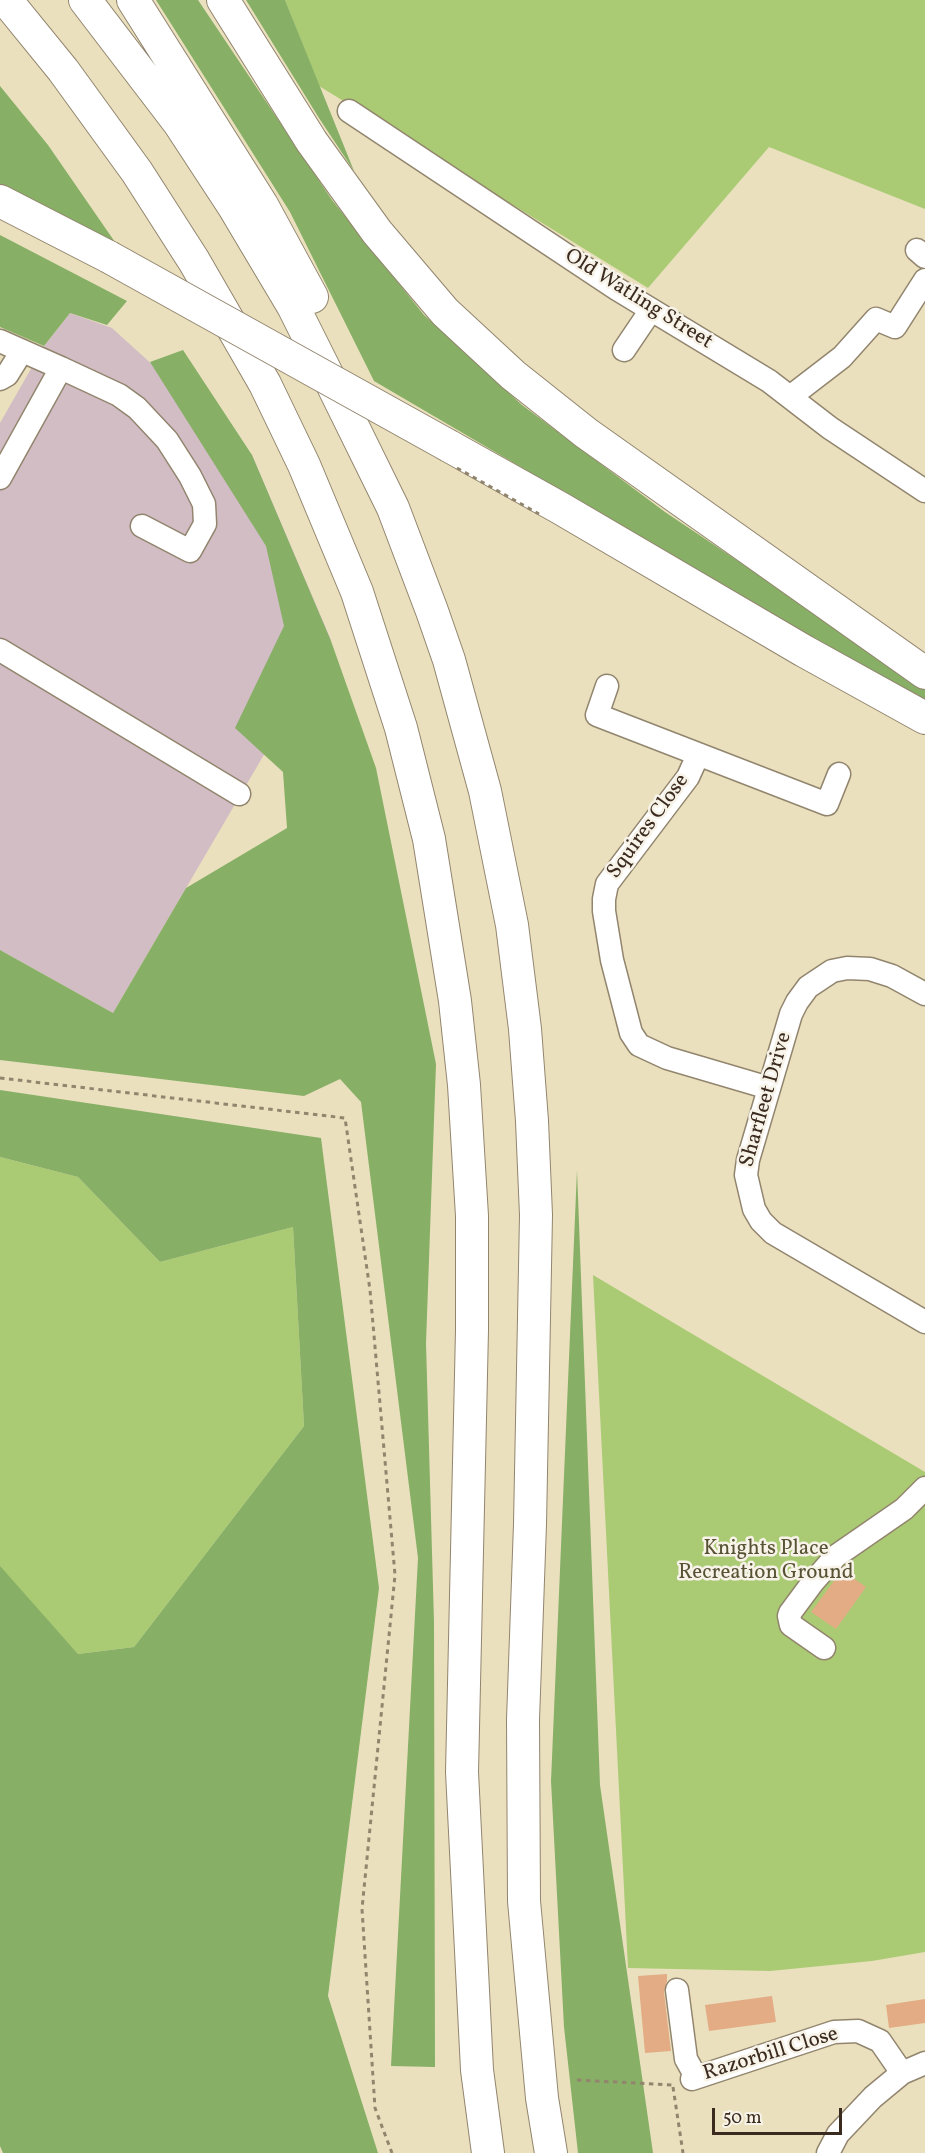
<!DOCTYPE html>
<style>
body{margin:0}
#map{position:relative;width:925px;height:2153px;overflow:hidden;background:#eae0be;font-family:Vollkorn,serif}
canvas{display:block}
.scale{position:absolute;left:712px;top:2108px;width:130px;height:27px;box-sizing:border-box;border:3px solid #3b2a1e;border-top:0;padding-left:8px;font-size:18px;line-height:21px;white-space:nowrap;color:#3b2a1e;-webkit-text-stroke:4px #f7f3e8;paint-order:stroke}
</style>
<div id="map">
<canvas width="925" height="2153"></canvas>
<div class="scale">50 m</div>
</div>
<script>
const ctx = document.querySelector('canvas').getContext('2d');
ctx.lineJoin = 'round';
function fill(path, color) { ctx.fillStyle = color; ctx.fill(path, 'evenodd'); }
const poly = rows => new Path2D(rows.map(r => 'M' + r).join(''));
function stroke(path, color, width, dash) { ctx.strokeStyle = color; ctx.lineWidth = width; ctx.lineCap = dash ? 'butt' : 'round'; ctx.setLineDash(dash || []); ctx.stroke(path); }
function drawText(font, color, halo, rows, align = 'center') {
  ctx.font = font + ' Vollkorn,serif'; ctx.lineWidth = 5; ctx.setLineDash([]); ctx.textBaseline = 'middle'; ctx.strokeStyle = halo; ctx.fillStyle = color; for (const [text, x, y, turn = 0] of rows) {
    ctx.save(); ctx.translate(x, y); ctx.rotate((+turn || 0) * Math.PI / 180); ctx.textAlign = isNaN(turn) ? turn : align; if (halo) ctx.strokeText(text, 0, 0); ctx.fillText(text, 0, 0); ctx.restore();
  }
}
const industrial = poly([
 [70,313,112,328,252,455,331,640,113,1013,0,950,0,423,44,346]
]);
const green = poly([
 [285,0,925,0,925,209,769,147,648,288,319,86],
 [0,1157,78,1177,160,1262,293,1227,304,1426,134,1647,78,1654,0,1569],
 [593,1275,925,1472,925,1952,872,1961,770,1971,628,1968]
]);
const forest = poly([
 [156,0,198,0,332,200,424,315,522,405,665,512,847,634,925,690,925,704,374,381,290,212],
 [246,0,285,0,354,171,319,118],
 [0,86,48,145,117,245,0,188],
 [0,235,127,301,107,325,70,313,44,346,0,327],
 [183,350,252,455,331,641,376,768,436,1064,426,1343,434,1622,435,2067,391,2066,418,1558,361,1102,340,1079,304,1096,0,1060,0,950,113,1013,186,888,287,828,283,772,235,728,284,626,266,546,150,362],
 [0,1090,321,1138,379,1588,328,1996,378,2153,3,2153,0,2146,0,1566,78,1654,134,1647,304,1426,293,1227,160,1262,78,1177,0,1157],
 [577,1170,600,1785,653,2153,578,2153,564,2027,551,1781]
]);
const building = poly([
 [842,1570,866,1587,836,1629,811,1612],
 [667,1974,667,1981,664,1992,671,2051,645,2053,638,1976],
 [772,1996,776,2022,709,2031,705,2005],
 [925,1999,925,2023,889,2028,886,2005]
]);
const path = poly([
 [0,1078,345,1118,370,1290,395,1575,362,1909,375,2108,392,2153],
 [577,2080,673,2085],
 [673,2087,683,2153]
]);
const minor = poly([
 [349,111,617,289,769,381,830,428,925,491],
 [917,250,925,257],
 [0,341,61,368,0,478],
 [624,350,651,310],
 [61,368,119,395,137,408,167,440,190,476,204,504,205,524,190,551,142,526],
 [0,379,7,375,22,351],
 [790,397,842,357,876,319,895,327,925,280],
 [0,650,239,794],
 [607,686,597,715,827,804,839,774],
 [698,755,688,777,607,884,604,899,604,911,612,960,631,1033,639,1045,667,1058,769,1088],
 [925,994,892,976,870,969,847,968,832,971,808,987,797,1002,791,1014,748,1160,746,1175,754,1209,761,1221,773,1233,925,1322],
 [824,1648,791,1625,789,1616,790,1613,813,1582,836,1556,904,1509,925,1488],
 [677,1990,686,2059,696,2077],
 [692,2079,834,2032,858,2031,880,2041,902,2073],
 [828,2153,838,2134,873,2097,902,2073,925,2063]
]);
const highway = poly([
 [6,0,63,70,137,172,194,261,265,384,304,465,357,592,401,728,429,839,455,1001,464,1085,472,1216,472,1330,462,1772,477,2070,488,2153],
 [85,0,179,123,234,207,293,306,333,386,393,508,432,611,449,660,485,791,512,925,525,1029,532,1121,536,1215,530,1524,523,1720,524,1901,542,2098,551,2153],
 [133,0,262,205,312,297],
 [223,0,312,142,377,232,445,312,513,375,586,433,925,673],
 [0,201,109,257],
 [449,446,560,508,804,651,925,718]
]);
const pathBridge = poly([
 [457,468,539,514]
]);
const highwayBridge = poly([
 [109,257,449,446]
]);
const streetNames = [
 ["Old Watling Street",638,300,32],
 ["Squires Close",649,827,-54],
 ["Sharfleet Drive",767,1100,-74],
 ["Razorbill Close",771,2055,-17]
];
const parkNames = [
 ["Knights Place",766,1550],
 ["Recreation Ground",766,1574]
];
fill(industrial, '#d2bdc5');
fill(green, '#aacb74');
fill(forest, '#87af66');
fill(building, '#e3ac85');
stroke(minor, '#92856e', 25);
stroke(highway, '#92856e', 34);
stroke(path, '#92856e', 3, [4.5, 4.5]);
stroke(minor, '#fff', 22);
stroke(highway, '#fff', 32);
stroke(highwayBridge, '#92856e', 34, []);
stroke(pathBridge, '#92856e', 3, [4.5, 4.5]);
stroke(highwayBridge, '#fff', 32);
drawText('21px', '#3b2a1e', '#f7f3e8', streetNames);
drawText('21px', '#575234', '#f7f3e8', parkNames);
</script>
